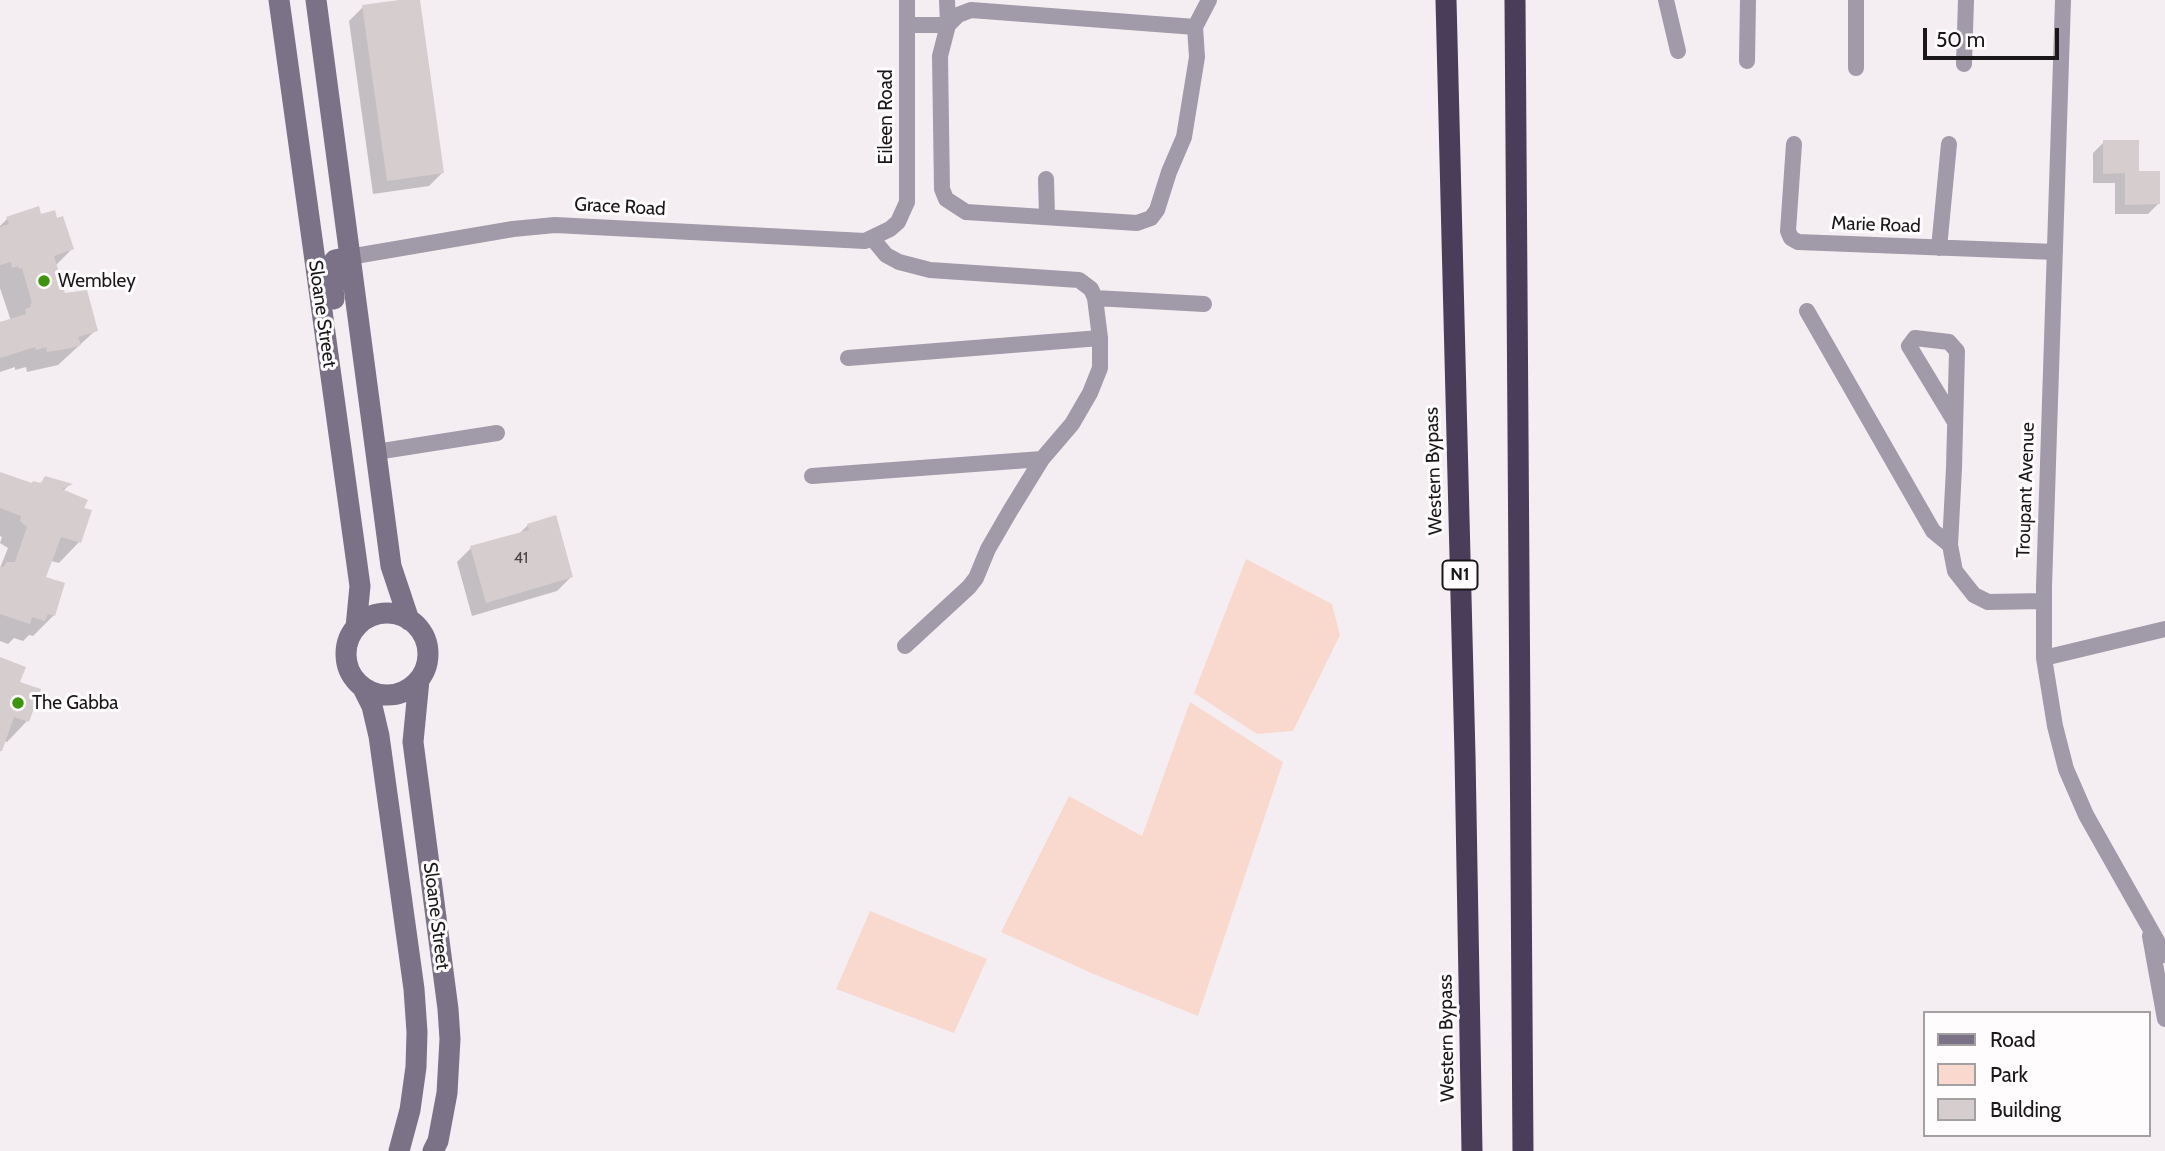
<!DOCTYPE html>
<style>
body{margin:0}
#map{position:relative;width:2165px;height:1151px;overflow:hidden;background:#f4eef2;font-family:Cabin,sans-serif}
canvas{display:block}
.legend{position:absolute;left:1923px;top:1011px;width:228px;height:126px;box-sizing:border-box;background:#fffcfe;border:2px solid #a3a0a2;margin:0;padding:9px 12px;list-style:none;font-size:21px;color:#191718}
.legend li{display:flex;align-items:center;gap:14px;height:35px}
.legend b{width:35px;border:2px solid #a3a0a2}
.scale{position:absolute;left:1923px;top:28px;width:136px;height:32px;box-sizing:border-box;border:4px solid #191718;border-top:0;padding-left:9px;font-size:21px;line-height:24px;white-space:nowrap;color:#191718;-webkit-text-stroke:5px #fffcfe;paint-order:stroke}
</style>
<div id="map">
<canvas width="2165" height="1151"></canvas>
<ul class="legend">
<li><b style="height:9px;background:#7b7287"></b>Road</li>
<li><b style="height:19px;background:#f9d9ce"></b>Park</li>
<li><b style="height:19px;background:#d5cdce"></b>Building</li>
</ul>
<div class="scale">50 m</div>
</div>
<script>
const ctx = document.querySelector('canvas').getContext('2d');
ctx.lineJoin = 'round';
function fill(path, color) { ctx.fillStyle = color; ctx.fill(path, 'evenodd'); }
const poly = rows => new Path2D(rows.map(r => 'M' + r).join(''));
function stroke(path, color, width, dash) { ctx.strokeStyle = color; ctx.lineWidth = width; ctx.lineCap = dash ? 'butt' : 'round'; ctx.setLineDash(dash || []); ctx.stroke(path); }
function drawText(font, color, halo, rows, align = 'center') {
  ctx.font = font + ' Cabin,sans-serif'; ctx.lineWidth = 6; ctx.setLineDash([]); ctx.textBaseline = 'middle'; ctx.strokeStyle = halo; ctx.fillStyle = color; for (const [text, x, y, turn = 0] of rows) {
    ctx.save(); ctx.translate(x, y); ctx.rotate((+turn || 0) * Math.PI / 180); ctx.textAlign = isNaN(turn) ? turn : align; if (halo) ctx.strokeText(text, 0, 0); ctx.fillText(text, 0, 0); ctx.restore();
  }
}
const green = poly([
 [1246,559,1332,604,1340,635,1293,731,1257,734,1194,693],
 [1190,702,1283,762,1198,1016,1091,973,1001,932,1069,796,1142,836],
 [870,911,987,959,954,1033,836,989]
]);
const shadow = poly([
 [418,0,443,172,429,186,373,194,349,21,363,7],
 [2104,142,2137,172,2158,204,2148,214,2115,214,2115,183,2093,183,2093,153],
 [40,216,72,249,55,266,64,295,96,330,58,365,27,372,26,367,15,370,15,367,0,372,0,324,11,321,0,288,0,226,7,219],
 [0,474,32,485,39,485,45,478,69,485,63,491,82,509,79,542,59,563,51,561,44,578,54,615,33,636,29,635,23,641,14,638,8,644,0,641,0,568,8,548,0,543,2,537,0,536],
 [528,525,571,577,557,591,472,616,457,562,471,548,518,535],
 [0,659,18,683,27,721,7,742,4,741,0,752]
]);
const building = poly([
 [399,0,420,0,444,173,387,181,362,5],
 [2103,140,2139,140,2139,171,2160,171,2160,204,2125,205,2125,173,2103,174],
 [39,206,41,214,55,210,57,218,63,216,74,249,54,256,65,293,87,290,98,331,78,337,81,345,71,348,47,352,46,347,36,350,35,347,0,358,0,322,26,314,25,309,31,307,30,304,32,303,22,268,19,269,18,266,12,268,11,262,0,265,0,227,9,224,6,217],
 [0,472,32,483,33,481,41,483,45,476,73,484,62,489,88,500,84,508,92,510,81,543,61,537,46,577,65,583,55,616,48,614,45,621,32,617,30,624,0,614,0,566,4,567,6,562,15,562,27,527,20,521,21,516,0,508],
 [556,515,573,577,486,603,470,546,529,530,527,524],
 [0,657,26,667,20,682,41,689,29,722,14,717,2,751,0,751]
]);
const street = poly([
 [947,0,948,25,940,56,942,189,946,199,966,212,1137,223,1151,218,1157,210,1169,172,1184,137,1197,57,1195,27,1209,0],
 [1666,0,1678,51],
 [2063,0,2044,587,2044,658,2055,726,2066,769,2086,815,2165,955],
 [907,25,948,25,958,15,971,10,1195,27],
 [1747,61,1748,0],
 [1964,64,1966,0],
 [1856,68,1856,0],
 [1794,144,1788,231,1791,238,1798,242,2055,252],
 [1046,179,1047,216],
 [872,238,886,255,899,262,930,270,1079,280,1091,289,1095,298,1100,338,1100,368,1090,393,1072,424,1042,459,1010,511,988,549,976,578,969,587,905,646],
 [1939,248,1949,144],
 [349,257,513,229,555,225,865,241,890,229,898,222,907,202,907,0],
 [1095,298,1204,304],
 [1807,311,1933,531,1950,545],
 [848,358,1100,338],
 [1955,422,1909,346,1915,338,1949,342,1957,351,1954,468,1950,545,1955,571,1974,595,1988,602,2044,601],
 [376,452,497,433],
 [812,476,1042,459],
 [2044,658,2165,629],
 [2150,936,2165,1019]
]);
const secondary = poly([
 [279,0,360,586,356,627],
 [316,0,391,566,409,620],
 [334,299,331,265,335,260,349,257],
 '346 654a41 41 0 1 1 82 0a41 41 0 1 1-82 0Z',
 [419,680,413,742,448,1009,450,1039,447,1093,438,1141,433,1151],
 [363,688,372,706,379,736,414,989,417,1032,416,1067,410,1110,399,1151]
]);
const highway = poly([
 [1446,0,1465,755,1472,1151],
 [1515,0,1523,1151]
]);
const markers = [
 [44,281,7,"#3c950c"],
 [18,703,7,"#3c950c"]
];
const numberNames = [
 ["41",521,558]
];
const shields = [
 [1460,575,35]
];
const shieldNames = [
 ["N1",1460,575]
];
const streetNames = [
 ["Eileen Road",886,117,-90],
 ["Grace Road",620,207,3],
 ["Marie Road",1876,225,2],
 ["Sloane Street",322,314,82],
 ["Western Bypass",1434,471,-92],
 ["Troupant Avenue",2026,490,-88],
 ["Sloane Street",436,916,83],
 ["Western Bypass",1447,1038,-91]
];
const poiNames = [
 ["Wembley",58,281],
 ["The Gabba",32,703]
];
fill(green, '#f9d9ce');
fill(shadow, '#0003');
fill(building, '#d5cdce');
stroke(street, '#a19aa9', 16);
stroke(secondary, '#7b7287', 21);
stroke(highway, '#493d59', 21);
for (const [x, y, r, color] of markers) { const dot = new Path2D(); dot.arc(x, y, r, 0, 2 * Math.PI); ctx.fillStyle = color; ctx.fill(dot); stroke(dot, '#fffcfe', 2.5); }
drawText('16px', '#484446', null, numberNames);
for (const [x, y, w] of shields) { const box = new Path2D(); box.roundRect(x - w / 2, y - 14.5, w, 29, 5); ctx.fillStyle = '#fffcfe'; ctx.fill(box); stroke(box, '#191718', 2); }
drawText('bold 18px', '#191718', null, shieldNames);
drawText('19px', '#191718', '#fffcfe', streetNames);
drawText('19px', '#191718', '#fffcfe', poiNames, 'left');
</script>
